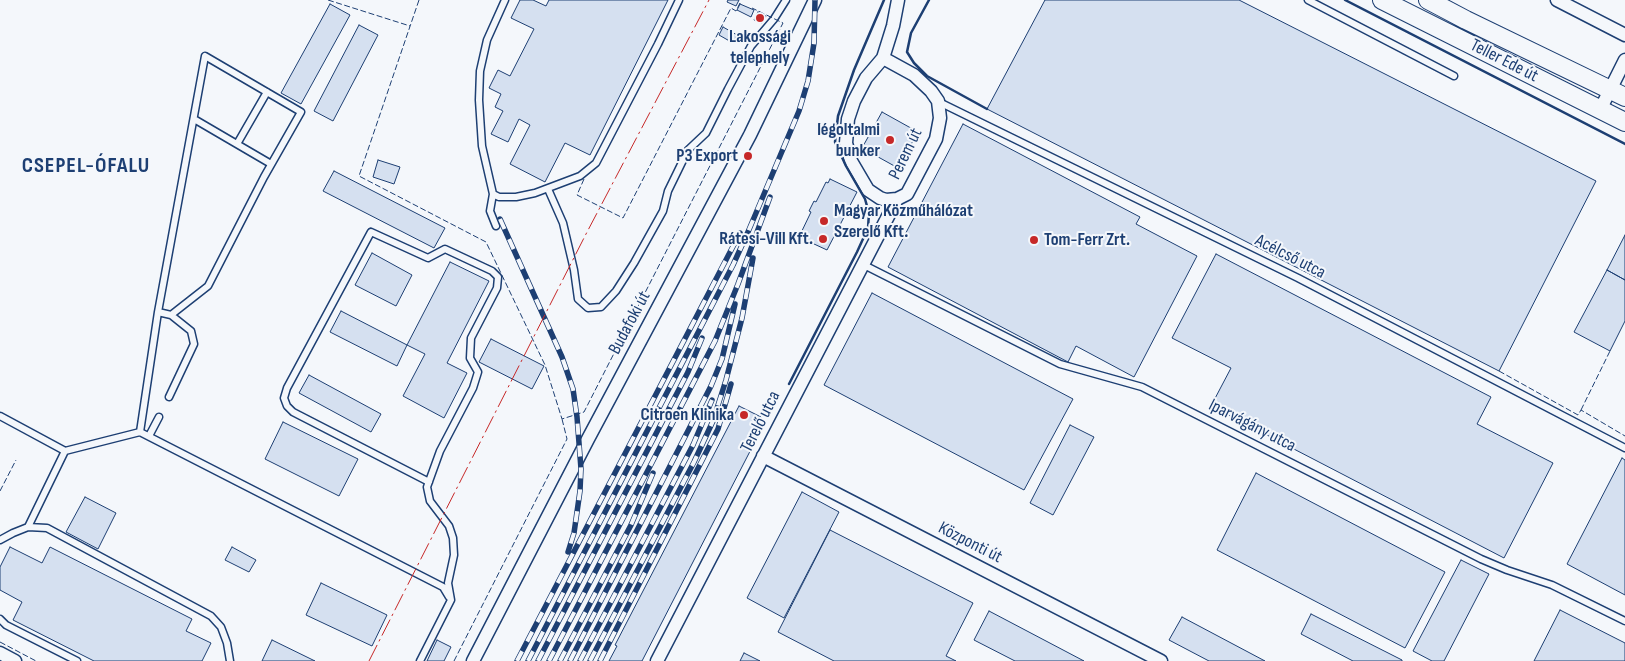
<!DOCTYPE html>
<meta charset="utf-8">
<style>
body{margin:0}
canvas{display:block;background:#f4f7fb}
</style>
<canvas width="1625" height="661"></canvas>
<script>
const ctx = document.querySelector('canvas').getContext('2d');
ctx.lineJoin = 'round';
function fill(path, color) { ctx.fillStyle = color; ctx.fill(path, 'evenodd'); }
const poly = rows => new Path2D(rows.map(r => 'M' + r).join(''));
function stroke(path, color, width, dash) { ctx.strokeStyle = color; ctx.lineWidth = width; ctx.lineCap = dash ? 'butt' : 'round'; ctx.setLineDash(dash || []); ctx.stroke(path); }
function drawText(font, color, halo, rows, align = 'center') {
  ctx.font = font + ' "Sofia Sans Condensed",sans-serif'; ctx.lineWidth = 4; ctx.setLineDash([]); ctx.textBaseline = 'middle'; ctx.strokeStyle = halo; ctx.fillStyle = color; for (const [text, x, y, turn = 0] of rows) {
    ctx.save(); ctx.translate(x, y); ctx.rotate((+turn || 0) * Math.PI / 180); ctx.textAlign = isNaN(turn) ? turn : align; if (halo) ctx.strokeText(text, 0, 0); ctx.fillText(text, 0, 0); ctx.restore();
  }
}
const building = poly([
 [520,0,533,0,546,6,549,0,668,0,590,155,565,143,545,182,510,164,530,125,519,119,508,142,491,134,503,111,495,107,501,94,489,88,498,70,510,76,534,29,511,18,520,0],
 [728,0,739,0,736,6,727,2,728,0],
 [1045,0,1239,0,1596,181,1499,371,987,109,1045,0],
 [330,4,350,15,301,104,281,93,330,4],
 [740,4,754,10,751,17,737,10,740,4],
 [758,12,766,16,762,23,754,20,758,12],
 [359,25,378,35,333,121,314,111,359,25],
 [723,27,737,35,733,43,719,35,723,27],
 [882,112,918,132,898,168,862,148,882,112],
 [963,124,1140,217,1136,224,1197,256,1134,377,1076,346,1068,362,888,267,963,124],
 [378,160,400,167,394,184,373,177,378,160],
 [334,171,445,228,434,248,323,191,334,171],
 [830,179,857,192,827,250,799,237,811,212,809,211,814,201,816,202,826,182,828,183,830,179],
 [1625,235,1625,280,1607,270,1625,235],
 [372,253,412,275,396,306,355,285,372,253],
 [1216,254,1491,397,1477,424,1553,463,1504,558,1211,406,1231,368,1172,338,1216,254],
 [450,262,489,281,447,363,467,373,444,418,403,396,425,354,407,345,450,262],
 [1607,270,1625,280,1625,321,1610,351,1574,332,1607,270],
 [872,293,1073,399,1024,490,824,385,872,293],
 [341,311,407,345,397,366,330,332,341,311],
 [491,339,544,366,532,389,479,362,491,339],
 [309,375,381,414,371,432,299,393,309,375],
 [739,406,761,417,757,426,762,428,642,661,609,661,617,646,615,645,739,406],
 [283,422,358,459,339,496,265,459,283,422],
 [1070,425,1094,437,1053,515,1030,503,1070,425],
 [1622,458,1625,460,1625,595,1567,564,1622,458],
 [1256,473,1445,572,1405,648,1217,550,1256,473],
 [802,492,839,512,784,618,747,598,802,492],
 [85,497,116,513,98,549,66,532,85,497],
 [830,530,973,603,946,656,956,661,834,661,778,632,830,530],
 [10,547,42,563,50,547,192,619,186,631,211,643,202,661,94,661,13,620,22,602,0,590,0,567,10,547],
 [232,547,256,560,249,572,225,560,232,547],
 [1461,560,1489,574,1444,661,1432,661,1413,651,1461,560],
 [321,583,387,615,372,646,306,615,321,583],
 [1560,610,1625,643,1625,661,1534,661,1560,610],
 [989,611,1084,661,1015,661,974,640,989,611],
 [1311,614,1402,660,1402,661,1353,661,1301,634,1311,614],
 [1182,617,1265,661,1209,661,1169,640,1182,617],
 [272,640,315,661,262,661,272,640],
 [437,640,451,647,444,661,427,661,437,640],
 [744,653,760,661,740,661,744,653]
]);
const service = poly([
 [1308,0,1454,76],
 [939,102,1298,278,1625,448],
 [194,119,271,164],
 [237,144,267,92],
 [548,189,563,223,574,270,578,299,588,308,601,307,616,291,634,263,663,211,668,191,688,150,706,133,728,89,751,46,774,19,786,0],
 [493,194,499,197,516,197,535,193,580,176,596,163,658,44,679,0],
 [496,226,490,211,493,194,482,146,479,100,480,71,487,40,505,0],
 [862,264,1060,364,1142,387,1481,559,1507,570,1552,585,1625,621],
 [169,397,194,344,191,331,171,315],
 [0,416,65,451,28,527],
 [140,432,443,587,449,597],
 [149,436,159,417],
 [65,451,140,432,158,312,171,315,208,286,264,177,301,112,205,56,158,312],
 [0,540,13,533,28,527,47,528,211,616,221,627,227,643,230,661],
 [0,619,6,625,77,661],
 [420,661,451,600,448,583,454,555,453,538,449,526,430,501,427,487,440,451,473,388,478,372,470,358,471,338,497,288,498,277,492,271,445,249,428,258,371,232,287,388,284,398,287,406,293,412,429,482]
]);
const minor = poly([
 [1557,0,1625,35],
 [883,58,914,75,931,91,938,101,940,118,936,139,907,194,897,199,886,200,880,198,868,190,851,161,846,143,848,119,854,101,866,78,883,58,893,26,898,0],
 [1600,110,1625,60],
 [763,456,1161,661],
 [0,653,15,661],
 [473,661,588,439,750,135,815,0],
 [657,661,897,199]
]);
const secondary = poly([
 [1382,0,1625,122],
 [1428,0,1466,20,1625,97]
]);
const rail = poly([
 [500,219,562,357,573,389,577,417,581,469,580,491,574,533,568,552],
 [517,661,740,233],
 [528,661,733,265,748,232,799,111,808,81,814,43,815,0],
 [538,661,688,372,702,338],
 [549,661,715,341,738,284,770,197],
 [560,661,631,525,653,473],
 [570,661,711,386,722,359,735,304],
 [580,661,693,445,712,400],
 [590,661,694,462,713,421,726,380,742,318,753,258],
 [600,661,718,429,731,384]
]);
const fence = poly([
 [328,0,410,26],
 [419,0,359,176,486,242,545,365,562,419,584,412,783,23,752,8],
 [584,179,577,195,623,218,731,8,736,11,740,3],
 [1499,371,1578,415,1581,410,1625,436],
 [1581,410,1610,351],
 [0,491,16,460],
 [0,642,36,661],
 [454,661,567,439,562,419]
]);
const wall = poly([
 [929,0,911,33,907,52,914,63,927,76,987,109],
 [1345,0,1625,144],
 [789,384,857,252,868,228,869,213,865,199,846,166,835,142,838,116,854,70,884,0]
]);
const power = poly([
 [369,661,586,234,709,0]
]);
const markers = [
 [760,18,5,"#c62828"],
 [890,140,5,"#c62828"],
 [748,156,5,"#c62828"],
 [824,221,5,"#c62828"],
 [823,239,5,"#c62828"],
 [1034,240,5,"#c62828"],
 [744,415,5,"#c62828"]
];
const poiNames = [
 ["Lakossági",760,37,"center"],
 ["telephely",760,58,"center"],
 ["légoltalmi",880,130],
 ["bunker",880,151],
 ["P3 Export",738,156],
 ["Magyar Közműhálózat",834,211,"left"],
 ["Szerelő Kft.",834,232,"left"],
 ["Rátesi-Vill Kft.",813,239],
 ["Tom-Ferr Zrt.",1044,240,"left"],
 ["Citroen Klinika",734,415]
];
const streetNames = [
 ["Teller Ede út",1504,61,27],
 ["Perem út",906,154,-64],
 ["Acélcső utca",1290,257,27],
 ["Budafoki út",630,323,-62],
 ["Terelő utca",761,422,-63],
 ["Iparvágány utca",1252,426,27],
 ["Központi út",970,543,27]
];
const districtNames = [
 ["CSEPEL-ÓFALU",86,166]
];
fill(building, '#d5e0f0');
stroke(building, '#1d3f73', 1);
stroke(service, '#1d3f73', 9);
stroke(minor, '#1d3f73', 15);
stroke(secondary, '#1d3f73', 20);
stroke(service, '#f4f7fb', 6);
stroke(minor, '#f4f7fb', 12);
stroke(secondary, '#f4f7fb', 18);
stroke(rail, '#1d3f73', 5.5);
stroke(rail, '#f4f7fb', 4, [11]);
stroke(fence, '#1d3f73', 1, [6, 2.5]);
stroke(wall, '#1d3f73', 2.5);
stroke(power, '#c62828', 1, [18, 4, 2.5, 4]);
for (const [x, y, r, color] of markers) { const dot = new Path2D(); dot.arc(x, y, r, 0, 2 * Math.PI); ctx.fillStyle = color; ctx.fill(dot); stroke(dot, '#f4f7fb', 2); }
drawText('bold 18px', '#1d3f73', '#f4f7fb', poiNames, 'right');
drawText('18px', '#1d3f73', '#f4f7fb', streetNames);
ctx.letterSpacing = '1px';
drawText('bold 22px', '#1d3f73', '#f4f7fb', districtNames);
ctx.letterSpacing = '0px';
</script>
